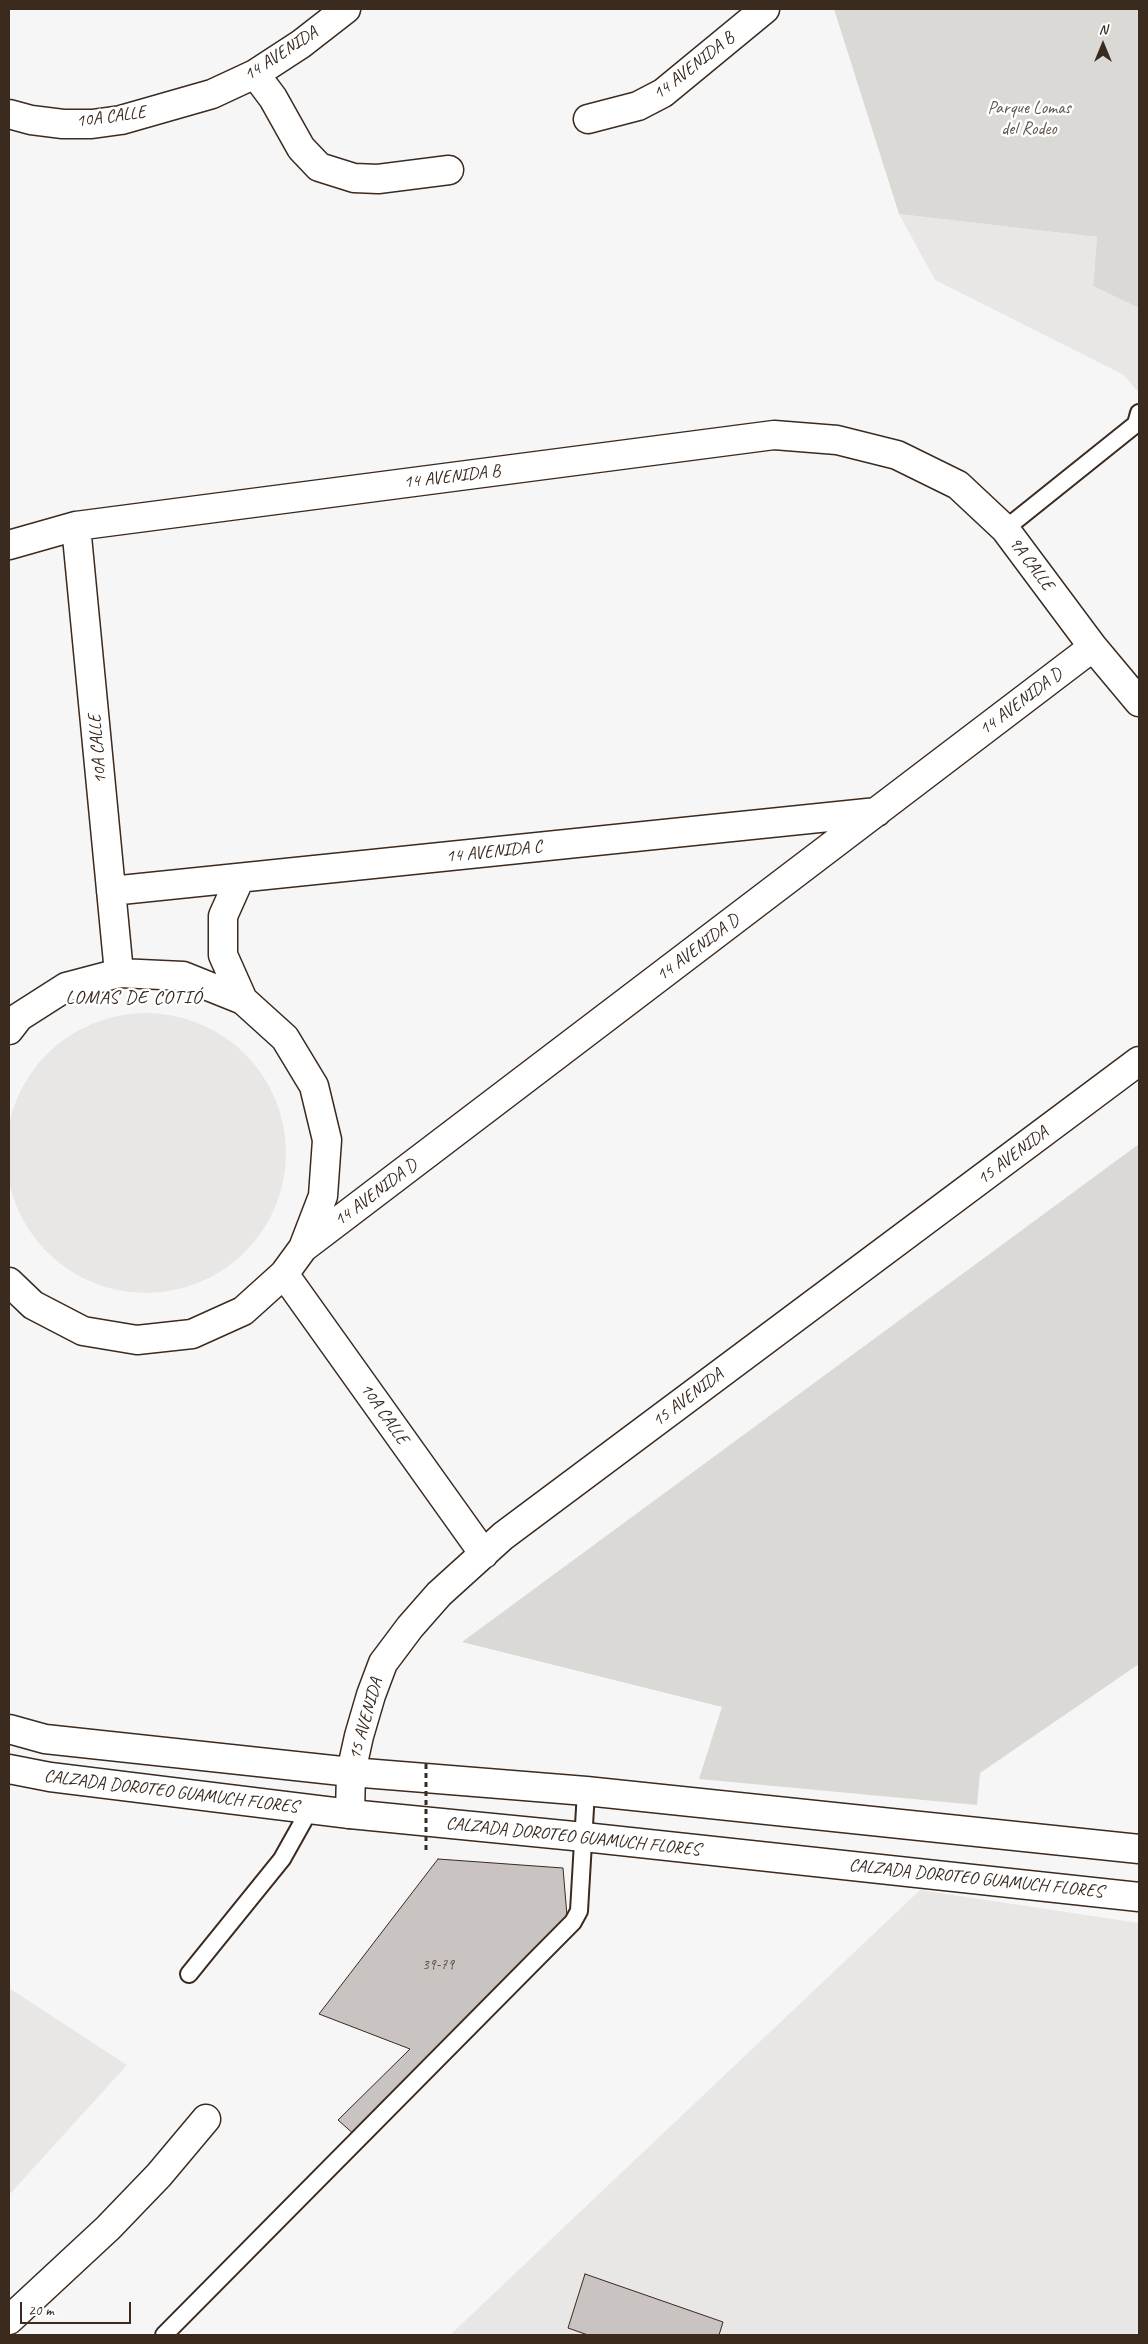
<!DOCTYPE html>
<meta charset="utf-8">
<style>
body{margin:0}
#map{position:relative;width:1148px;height:2344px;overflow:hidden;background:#f7f6f6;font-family:Caveat,sans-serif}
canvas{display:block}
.frame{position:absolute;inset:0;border:10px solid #3b2a1e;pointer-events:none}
.north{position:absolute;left:1078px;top:20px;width:50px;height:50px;-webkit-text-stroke:4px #fff;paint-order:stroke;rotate:0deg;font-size:14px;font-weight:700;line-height:20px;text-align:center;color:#3b2a1e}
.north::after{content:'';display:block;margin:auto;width:18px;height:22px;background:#3b2a1e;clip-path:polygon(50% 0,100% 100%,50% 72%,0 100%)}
.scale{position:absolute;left:20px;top:2302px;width:111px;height:22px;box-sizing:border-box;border:2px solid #3b2a1e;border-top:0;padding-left:6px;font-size:15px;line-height:18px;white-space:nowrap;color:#3b2a1e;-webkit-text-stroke:4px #fff;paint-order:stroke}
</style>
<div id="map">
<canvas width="1148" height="2344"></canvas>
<div class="frame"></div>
<div class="north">N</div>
<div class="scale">20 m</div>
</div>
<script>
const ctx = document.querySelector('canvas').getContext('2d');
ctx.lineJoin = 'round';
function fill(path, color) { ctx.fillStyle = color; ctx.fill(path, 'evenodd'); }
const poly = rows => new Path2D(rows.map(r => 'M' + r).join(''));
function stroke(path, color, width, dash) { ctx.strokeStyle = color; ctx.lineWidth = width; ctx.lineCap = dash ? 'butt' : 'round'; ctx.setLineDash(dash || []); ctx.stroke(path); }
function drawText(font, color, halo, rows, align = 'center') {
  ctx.font = font + ' Caveat,sans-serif'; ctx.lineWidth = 5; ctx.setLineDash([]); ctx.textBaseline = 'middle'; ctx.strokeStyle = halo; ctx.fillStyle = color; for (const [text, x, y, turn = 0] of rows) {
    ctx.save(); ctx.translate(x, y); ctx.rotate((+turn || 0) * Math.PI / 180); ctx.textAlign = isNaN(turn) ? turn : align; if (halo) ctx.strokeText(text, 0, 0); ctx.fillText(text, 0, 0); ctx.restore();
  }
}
const built = poly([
 [899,214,1097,237,1093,286,1139,308,1139,393,1124,375,935,280],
 '6 1153a140 140 0 1 1 280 0a140 140 0 1 1-280 0Z',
 [920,1890,1139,1923,1139,2335,450,2335],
 [9,1988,127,2065,9,2195]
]);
const green = poly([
 [834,9,1139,9,1139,308,1093,286,1097,237,899,214],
 [1139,1144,1139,1664,980,1773,977,1805,699,1779,722,1707,462,1642]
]);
const building = poly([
 [438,1859,563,1868,567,1916,356,2136,338,2120,410,2049,319,2014,438,1859],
 [585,2274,723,2322,719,2335,588,2335,568,2328,585,2274]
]);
const service = poly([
 [1005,529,1136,424,1139,413],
 [189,1974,282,1859,310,1809],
 [164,2335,573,1922,579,1911,586,1791]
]);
const minor = poly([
 [255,74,273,98,301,148,319,167,354,178,378,179,449,170],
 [9,114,31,120,63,124,92,124,121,120,212,94,255,74,301,44,346,9],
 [588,119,638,106,663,93,765,9],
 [76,526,119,973],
 [9,545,76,526,774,435,837,440,897,455,958,485,1005,529,1093,647,1139,702],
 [240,878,223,916,223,955,243,1000],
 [111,891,877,812],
 [9,1030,19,1017,66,987,119,973,183,976,243,1000,285,1038,314,1086,327,1140,323,1196,303,1248,284,1274,243,1311,192,1334,137,1340,83,1331,33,1305,9,1282],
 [303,1248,1093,647],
 [284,1274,484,1554],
 [350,1814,351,1772,359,1736,371,1695,383,1663,410,1627,439,1594,503,1536,1139,1061],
 [9,2320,108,2228,159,2175,206,2119]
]);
const secondary = poly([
 [9,1729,45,1739,351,1772,586,1791,1139,1849],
 [9,1769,50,1777,350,1814,584,1837,1139,1897]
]);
const pathBridge = poly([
 [426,1764,426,1854]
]);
const numberNames = [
 ["39-79",438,1965]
];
const streetNames = [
 ["14 AVENIDA",281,54,-33],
 ["14 AVENIDA B",694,66,-38],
 ["10A CALLE",111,117,-8],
 ["14 AVENIDA B",452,477,-7],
 ["9A CALLE",1031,564,53],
 ["14 AVENIDA D",1021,702,-37],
 ["10A CALLE",98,749,-95],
 ["14 AVENIDA C",494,852,-6],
 ["14 AVENIDA D",698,948,-37],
 ["15 AVENIDA",1013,1156,-37],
 ["14 AVENIDA D",376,1193,-37],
 ["15 AVENIDA",688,1398,-37],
 ["10A CALLE",384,1414,55],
 ["15 AVENIDA",366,1719,-74],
 ["CALZADA DOROTEO GUAMUCH FLORES",171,1792,7],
 ["CALZADA DOROTEO GUAMUCH FLORES",573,1837,6],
 ["CALZADA DOROTEO GUAMUCH FLORES",976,1879,6]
];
const parkNames = [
 ["Parque Lomas",1029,108],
 ["del Rodeo",1029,129]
];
const neighbourhoodNames = [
 ["LOMAS DE COTIÓ",134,998]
];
fill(built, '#e9e7e6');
fill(green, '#dbd9d6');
fill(building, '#c9c3c1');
stroke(building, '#3b2a1e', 1);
stroke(service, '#3b2a1e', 20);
stroke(minor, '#3b2a1e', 31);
stroke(secondary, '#3b2a1e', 31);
stroke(service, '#fff', 16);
stroke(minor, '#fff', 28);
stroke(secondary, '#fff', 28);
stroke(pathBridge, '#3b2a1e', 3, [5, 4]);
drawText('15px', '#5e5047', null, numberNames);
drawText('18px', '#3b2a1e', '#fff', streetNames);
drawText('18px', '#63564c', '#fff', parkNames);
ctx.letterSpacing = '1px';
drawText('19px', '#3b2a1e', '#fff', neighbourhoodNames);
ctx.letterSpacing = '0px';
</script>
